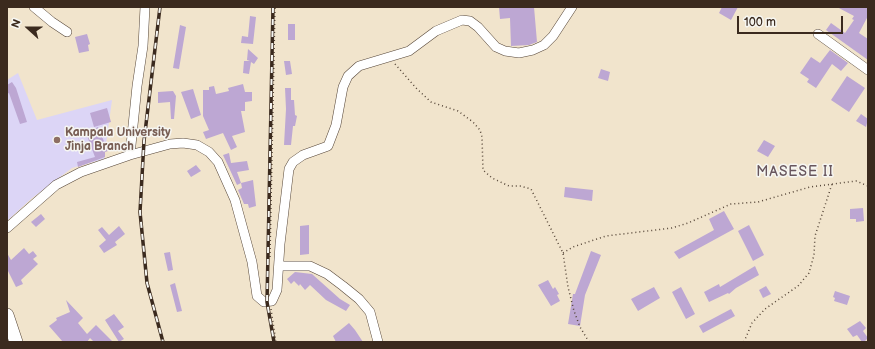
<!DOCTYPE html>
<style>
body{margin:0}
#map{position:relative;width:875px;height:349px;overflow:hidden;background:#f1e4cc;font-family:"Balsamiq Sans",sans-serif}
canvas{display:block}
.frame{position:absolute;inset:0;border:8px solid #3b2a1e;pointer-events:none}
.north{position:absolute;left:8px;top:8px;width:40px;height:40px;-webkit-text-stroke:3px #f6f6f2;paint-order:stroke;rotate:291deg;font-size:11px;font-weight:700;line-height:16px;text-align:center;color:#3b2a1e}
.north::after{content:'';display:block;margin:auto;width:14px;height:18px;background:#3b2a1e;clip-path:polygon(50% 0,100% 100%,50% 72%,0 100%)}
.scale{position:absolute;left:737px;top:16px;width:106px;height:18px;box-sizing:border-box;border:2px solid #3b2a1e;border-top:0;padding-left:5px;font-size:12px;line-height:14px;white-space:nowrap;color:#3b2a1e;-webkit-text-stroke:3px #f6f6f2;paint-order:stroke}
</style>
<div id="map">
<canvas width="875" height="349"></canvas>
<div class="frame"></div>
<div class="north">N</div>
<div class="scale">100 m</div>
</div>
<script>
const ctx = document.querySelector('canvas').getContext('2d');
ctx.lineJoin = 'round';
function fill(path, color) { ctx.fillStyle = color; ctx.fill(path, 'evenodd'); }
const poly = rows => new Path2D(rows.map(r => 'M' + r).join(''));
function stroke(path, color, width, dash) { ctx.strokeStyle = color; ctx.lineWidth = width; ctx.lineCap = dash ? 'butt' : 'round'; ctx.setLineDash(dash || []); ctx.stroke(path); }
function drawText(font, color, halo, rows, align = 'center') {
  ctx.font = font + ' "Balsamiq Sans",sans-serif'; ctx.lineWidth = 3; ctx.setLineDash([]); ctx.textBaseline = 'middle'; ctx.strokeStyle = halo; ctx.fillStyle = color; for (const [text, x, y, turn = 0] of rows) {
    ctx.save(); ctx.translate(x, y); ctx.rotate((+turn || 0) * Math.PI / 180); ctx.textAlign = isNaN(turn) ? turn : align; if (halo) ctx.strokeText(text, 0, 0); ctx.fillText(text, 0, 0); ctx.restore();
  }
}
const built = poly([
 [18,73,37,120,112,100,104,159,72,168,31,199,7,221,7,80]
]);
const building = poly([
 [499,7,534,7,537,42,529,45,511,46,510,18,500,19],
 [722,7,738,7,731,20,719,13],
 [837,7,868,7,868,16,859,33,868,39,868,60,826,30,831,23,845,33,854,20,852,19,854,16],
 [250,16,256,17,253,44,241,43,242,36,248,37],
 [288,24,295,24,295,40,288,40],
 [180,25,186,27,179,69,173,68],
 [87,34,90,44,88,45,89,51,79,53,75,37],
 [248,49,258,58,254,64,251,62,249,74,243,73,244,61,250,61,247,60],
 [830,50,848,63,841,71,832,64,816,88,807,82,809,79,800,73,811,57,820,63],
 [284,61,290,61,292,74,286,75],
 [601,69,610,72,608,81,598,78],
 [847,76,865,88,849,112,831,100],
 [12,82,16,88,27,122,20,124,9,93,7,94,7,85],
 [243,84,245,92,252,92,252,101,245,102,245,111,241,111,245,132,232,136,237,147,231,150,223,133,206,139,203,132,209,130,203,116,203,90,209,90,209,87,214,86,216,94,229,91,228,88],
 [285,88,291,88,291,100,294,100,295,115,297,116,295,126,293,126,291,145,284,145,286,109],
 [193,89,201,115,191,119,181,92],
 [173,91,176,96,174,119,171,119,170,102,158,103,158,92],
 [107,108,111,122,94,127,90,113],
 [861,114,868,119,866,127,856,121],
 [98,127,108,151,105,152,105,157,78,167,77,162,95,157,86,133],
 [764,140,775,146,768,157,757,151],
 [229,153,231,163,247,161,249,170,237,172,241,183,237,185,223,155],
 [196,165,201,171,191,177,187,171],
 [253,180,256,206,249,208,248,204,244,204,238,190,242,188,241,183],
 [565,187,593,190,592,201,564,197],
 [863,208,864,221,856,222,856,219,850,219,850,209],
 [724,211,734,229,679,259,674,252,714,230,709,219],
 [41,214,45,219,36,227,31,222],
 [309,225,309,254,300,255,300,226],
 [749,225,764,255,753,261,738,231],
 [119,226,125,234,115,242,117,245,104,253,99,246,106,240,98,230,102,227,109,235],
 [24,248,29,254,33,251,37,256,33,259,38,264,21,280,23,284,16,287,7,269,7,253,11,260],
 [591,251,601,255,585,295,580,326,568,324,573,294,575,294],
 [170,252,173,270,168,271,164,253],
 [755,266,759,275,736,288,729,294,728,293,709,302,704,292,719,284,720,287],
 [295,272,312,274,340,299,350,305,346,311,326,300,310,285,305,290,300,284,299,286,294,281,291,284,287,279],
 [548,280,553,289,555,287,559,294,557,295,560,301,551,306,538,285],
 [175,283,182,311,177,312,170,285],
 [766,286,771,294,763,298,759,290],
 [654,287,660,298,638,311,631,299],
 [681,287,695,314,686,319,672,292],
 [835,291,850,296,847,305,834,301,835,298,833,297],
 [66,300,83,318,78,323,87,334,96,325,113,342,94,342,90,338,87,342,63,342,49,326,57,320,56,318,70,312],
 [731,309,735,316,703,333,699,326],
 [114,314,124,327,118,331,124,339,119,342,105,320],
 [860,321,866,328,863,331,868,338,864,342,862,342,857,335,853,337,847,329],
 [349,323,355,330,363,342,336,342,333,336]
]);
const path = poly([
 [395,64,416,88,431,102,458,111,473,122,480,130,482,137,483,170,492,178,509,186,520,186,531,189,563,253,568,287,574,311,580,327,589,342],
 [563,253,573,247,606,236,672,228,688,223,731,204,758,202,810,187,856,181,868,186],
 [270,257,275,7],
 [271,309,276,342],
 [744,342,752,323,765,309,798,286,809,273,814,255,815,236,832,184]
]);
const minor = poly([
 [34,7,52,22,67,32],
 [818,34,868,70],
 [130,155,137,86,143,46,145,7],
 [7,228,56,185,81,172,130,155,170,144,183,143,197,145,209,152,218,162,235,200,252,262,257,296,264,302,272,301,277,290,280,244,289,169,293,162,303,155,328,146,336,125,343,87,348,76,359,66,409,51,436,31,462,20,470,21,478,27,496,47,505,51,519,53,533,50,544,45,553,36,572,7],
 [279,266,310,266,327,274,343,286,359,299,370,312,378,342]
]);
const highway = poly([
 [7,315,16,342]
]);
const rail = poly([
 [160,7,144,141,140,212,147,283,163,342],
 [273,7,267,302,274,342]
]);
const markers = [
 [57,140,4,"#8d6e63"]
];
const educationNames = [
 ["Kampala University",65,133],
 ["Jinja Branch",65,147]
];
const quarterNames = [
 ["MASESE II",795,172]
];
fill(built, '#dcd5f6');
fill(building, '#bda7d3');
stroke(minor, '#564638', 10);
stroke(highway, '#564638', 14);
stroke(path, '#564638', 1.5, [1, 3]);
stroke(minor, '#fff', 9);
stroke(highway, '#fff', 13);
stroke(rail, '#3b2a1e', 3.5);
stroke(rail, '#f6f6f2', 2, [6]);
for (const [x, y, r, color] of markers) { const dot = new Path2D(); dot.arc(x, y, r, 0, 2 * Math.PI); ctx.fillStyle = color; ctx.fill(dot); stroke(dot, '#f6f6f2', 1.5); }
drawText('bold 12px', '#785e54', '#f6f6f2', educationNames, 'left');
ctx.letterSpacing = '1px';
drawText('14px', '#68565d', '#f6f6f2', quarterNames);
ctx.letterSpacing = '0px';
</script>
